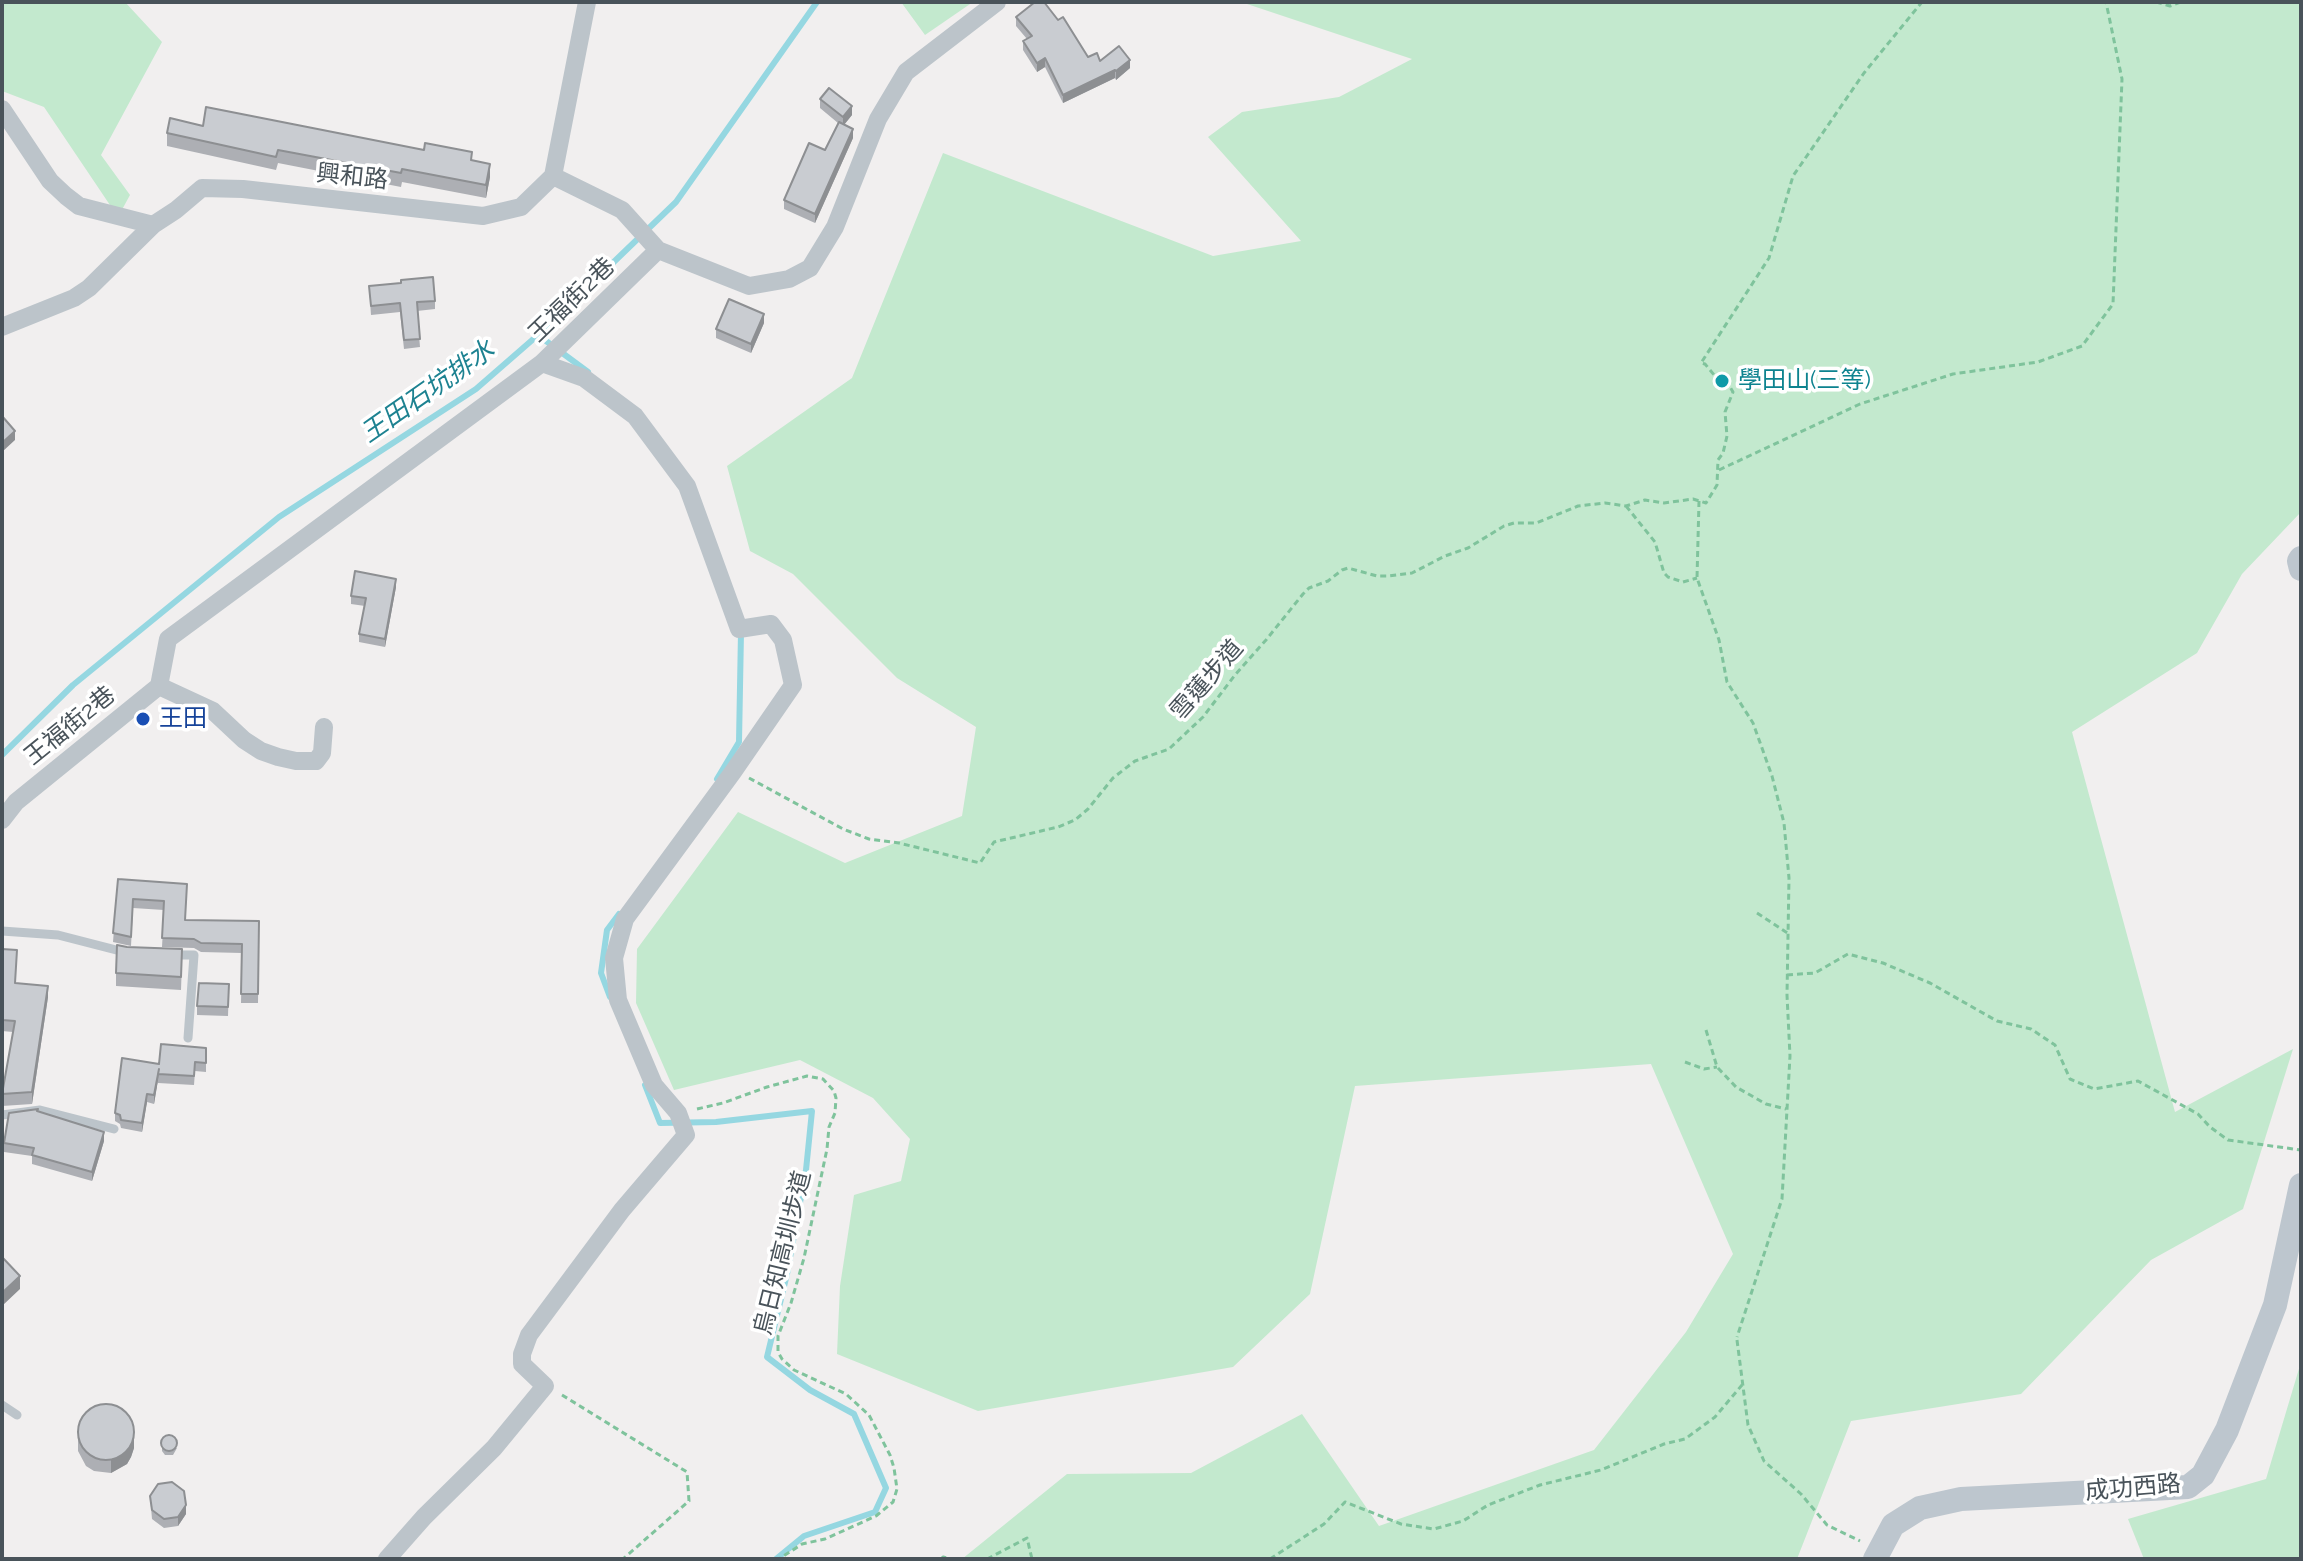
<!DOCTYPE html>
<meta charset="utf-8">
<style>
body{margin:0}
#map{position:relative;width:2303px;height:1561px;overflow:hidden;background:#f1efef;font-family:Raleway,sans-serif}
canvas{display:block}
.frame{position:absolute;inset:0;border:4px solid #49535a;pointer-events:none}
</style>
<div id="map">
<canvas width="2303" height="1561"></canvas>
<div class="frame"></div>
</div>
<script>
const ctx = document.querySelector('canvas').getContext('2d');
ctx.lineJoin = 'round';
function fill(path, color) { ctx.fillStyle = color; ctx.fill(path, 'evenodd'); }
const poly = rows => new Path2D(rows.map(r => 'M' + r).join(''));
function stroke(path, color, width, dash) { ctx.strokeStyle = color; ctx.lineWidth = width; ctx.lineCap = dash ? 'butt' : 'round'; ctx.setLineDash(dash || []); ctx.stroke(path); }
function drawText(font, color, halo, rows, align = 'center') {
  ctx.font = font + ' Raleway,"Noto Sans TC",sans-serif'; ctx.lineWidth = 7; ctx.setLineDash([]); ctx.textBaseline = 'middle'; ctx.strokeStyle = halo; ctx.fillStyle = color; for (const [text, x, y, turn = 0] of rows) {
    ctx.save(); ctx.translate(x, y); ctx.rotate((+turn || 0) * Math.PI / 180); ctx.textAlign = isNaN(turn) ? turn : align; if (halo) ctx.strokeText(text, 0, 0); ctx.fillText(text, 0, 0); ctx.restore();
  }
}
const green = poly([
 [2,2,125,2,162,42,101,155,130,195,118,217,44,107,2,91],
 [901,2,973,2,925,35],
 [1241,2,2301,2,2301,512,2242,574,2197,653,2072,732,2175,1112,2293,1049,2243,1209,2151,1260,2021,1394,1851,1421,1797,1559,962,1559,1067,1474,1191,1473,1302,1414,1379,1526,1594,1450,1686,1332,1733,1254,1651,1064,1355,1086,1310,1294,1233,1367,978,1411,837,1354,840,1286,854,1195,901,1181,910,1139,873,1098,800,1060,674,1090,636,1003,637,949,738,812,845,863,962,816,976,727,897,678,793,574,750,551,727,466,852,378,943,153,1213,256,1301,241,1208,137,1242,112,1339,97,1412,59],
 [2301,1362,2301,1559,2144,1559,2128,1519,2266,1479]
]);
const stream = poly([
 [538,335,588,372],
 [2,755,73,685,279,517,476,389,538,335,676,202,817,2],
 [717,779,739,742,741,632],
 [610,997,601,973,607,930,619,914],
 [645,1085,660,1123,716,1122,812,1111,806,1170,787,1274,767,1357,810,1390,854,1414,886,1488,875,1512,804,1536,776,1559]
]);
const path = poly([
 [2156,2,2170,6,2181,2],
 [1719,470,1860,404,1953,374,2038,362,2082,346,2113,304,2122,79,2106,2],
 [1699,501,1697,578,1719,640,1727,682,1753,723,1772,776,1784,823,1789,878,1787,995,1790,1056,1782,1199,1737,1337],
 [1626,506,1655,542,1664,573,1668,577,1683,582,1697,578],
 [749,778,843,829,869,839,899,843,980,863,994,842,1058,827,1075,820,1088,809,1113,778,1135,761,1169,749,1203,717,1235,675,1266,640,1303,594,1309,588,1328,581,1342,570,1348,568,1377,576,1389,576,1412,573,1445,556,1468,548,1504,526,1514,523,1536,523,1578,506,1605,503,1626,506,1645,500,1664,503,1693,499,1706,503,1717,485,1718,460,1723,453,1727,436,1725,412,1733,392,1724,377,1715,376,1705,364,1701,363,1769,258,1793,176,1864,73,1922,2],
 [1757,913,1789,934],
 [1787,975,1815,973,1848,954,1883,963,1930,983,1997,1021,2031,1029,2055,1045,2070,1079,2094,1089,2138,1081,2198,1114,2210,1127,2228,1140,2301,1150],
 [1706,1030,1717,1067,1736,1087,1766,1104,1786,1109],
 [1685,1062,1704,1069,1717,1067],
 [697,1109,723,1103,767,1087,807,1076,823,1079,834,1091,836,1098,835,1113,829,1127,827,1149,804,1258,791,1303,778,1336,778,1352,782,1359,794,1370,846,1394,869,1415,890,1455,894,1468,897,1489,893,1502,876,1516,825,1539,802,1544,779,1559],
 [1737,1340,1748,1425,1764,1461,1801,1494,1827,1525,1860,1541],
 [562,1395,687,1472,689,1501,623,1559],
 [941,1559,943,1557,951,1559],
 [987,1559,1027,1538,1032,1559],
 [1270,1559,1324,1524,1345,1502,1401,1524,1434,1529,1463,1521,1488,1505,1540,1485,1601,1470,1664,1444,1685,1439,1715,1417,1742,1385]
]);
const lane = poly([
 [2,931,58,935,128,953],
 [171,955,194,955,188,1038],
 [2,1115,40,1110,114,1129],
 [2,1405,17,1415]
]);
const street = poly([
 [2,109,50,181,66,196,79,206,153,225],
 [553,176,622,210,658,250],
 [2,327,74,298,89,288,153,225,176,210,202,188,243,189,483,216,521,207,553,176,587,2],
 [159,686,213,711,244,740,261,751,278,757,296,761,316,761,322,753,324,727],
 [2,820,16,802,159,686,168,639,542,363,658,250,749,286,789,279,810,268,835,227,878,119,906,72,997,2],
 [387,1559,424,1517,494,1448,545,1386,522,1364,522,1354,529,1335,622,1210,686,1135,678,1113,654,1085,618,1000,614,958,625,919,733,772,793,685,783,640,771,624,739,629,687,486,635,416,584,378,542,363]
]);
const secondary = poly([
 [2301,558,2299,561,2301,569],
 [1875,1559,1893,1525,1920,1508,1961,1499,2188,1487,2203,1475,2227,1430,2275,1305,2301,1185]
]);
const wall = poly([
 [1016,17,1088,57,1130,68,1116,80,1115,78,1063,103,1045,67,1037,72,1023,50,1023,41,1027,39,1016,26],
 [820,99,852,115,844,125,853,138,815,223,784,209,784,200,825,150,838,123,820,108],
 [203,126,472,160,490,177,486,198,402,182,401,187,278,163,276,170,167,146,167,133],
 [369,286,435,301,435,309,417,311,420,347,404,349,400,312,371,315],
 [764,323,751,353,716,338,716,329],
 [396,587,385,647,359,642,359,634,365,606,351,604,351,596],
 [118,879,187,884,185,920,259,921,258,1003,241,1003,242,953,201,952,194,948,162,947,164,910,133,908,131,946,113,942],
 [2,949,16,983,48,997,32,1104,2,1106,2,1094,13,1032,2,1031],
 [182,962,181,990,116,986,116,973],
 [229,984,228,1016,197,1015,197,1006],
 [206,1048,206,1072,195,1071,194,1085,158,1083,158,1080,154,1104,147,1102,142,1132,121,1128,120,1124,115,1121,115,1113,159,1064],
 [37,1111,104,1141,92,1181,32,1164,32,1156,4,1152,4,1143],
 [78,1437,134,1448,131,1457,127,1464,111,1473,94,1471,86,1466,78,1451],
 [162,1439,177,1448,173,1455,165,1455,162,1451],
 [150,1496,186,1514,178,1526,164,1528,152,1519]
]);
const shadedWall = poly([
 [1045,58,1045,67,1037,72,1037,63],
 [1130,60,1130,68,1116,80,1116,71],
 [1115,70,1115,78,1063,103,1063,95],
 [852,106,852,115,843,126,843,117],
 [853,129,853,138,815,223,815,214],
 [490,164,490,177,486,198,486,185],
 [764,314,764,323,751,353,751,344],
 [15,431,15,440,2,452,2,443],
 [396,579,396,587,385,647,385,639],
 [48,986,48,997,32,1104,32,1092],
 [159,1069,158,1080,154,1104,154,1095],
 [147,1094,147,1102,142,1132,142,1123],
 [104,1132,104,1141,92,1181,92,1172],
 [20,1276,20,1289,2,1306,2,1293],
 [134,1435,134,1448,131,1457,127,1464,111,1473,111,1459],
 [186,1505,186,1514,178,1526,178,1517]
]);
const building = poly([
 [1035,2,1044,2,1058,20,1063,17,1088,57,1097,53,1100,61,1119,46,1130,60,1116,71,1115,70,1063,95,1045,58,1037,63,1023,41,1032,36,1016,17,1035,2],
 [829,88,852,106,843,117,820,99,829,88],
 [206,107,424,150,425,143,472,152,471,160,490,164,486,185,402,169,401,173,278,150,276,157,167,133,170,118,203,126,206,107],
 [839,122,853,129,815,214,784,200,809,143,825,150,839,122],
 [433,277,435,301,417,302,420,339,404,340,400,303,371,306,369,286,401,283,401,280,433,277],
 [729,299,764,314,751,344,716,329,729,299],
 [2,416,15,431,2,443,2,416],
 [355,571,396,579,385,639,359,634,366,598,351,596,355,571],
 [118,879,187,884,185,920,259,921,258,994,241,994,242,944,201,943,194,939,162,938,164,901,133,899,131,937,113,933,118,879],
 [117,945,127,947,182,949,181,977,116,973,117,945],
 [2,949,17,950,15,983,48,986,32,1092,2,1094,15,1021,2,1020,2,949],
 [199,983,229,984,228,1007,197,1006,199,983],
 [161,1044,206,1048,206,1063,195,1062,194,1076,158,1074,159,1069,154,1095,147,1094,142,1123,121,1120,120,1115,115,1113,122,1058,159,1064,161,1044],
 [38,1109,37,1111,104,1132,92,1172,32,1155,34,1148,4,1143,9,1113,38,1109],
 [2,1257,20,1276,2,1293,2,1257],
 '78 1432a28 28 0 1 1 56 0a28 28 0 1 1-56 0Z',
 '161 1443a8 8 0 1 1 16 0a8 8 0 1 1-16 0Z',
 [172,1482,184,1491,186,1505,178,1517,164,1519,152,1510,150,1496,158,1484,172,1482]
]);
const markers = [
 [1722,381,8,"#0f9aa8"],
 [143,719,8,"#1a4fb4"]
];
const streetNames = [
 ["興和路",352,177,6],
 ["王福街2巷",572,300,-44],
 ["雪蓮步道",1207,680,-49],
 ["王福街2巷",70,726,-39],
 ["烏日知高圳步道",783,1253,-76],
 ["成功西路",2133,1488,-5]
];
const cultureNames = [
 ["學田山(三等)",1738,381]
];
const transitNames = [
 ["王田",159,719]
];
const waterNames = [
 ["王田石坑排水",428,392,-35]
];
fill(green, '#c3e9ce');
stroke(stream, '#95d7e1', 6);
stroke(path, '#7fc39c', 3, [6, 4]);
stroke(lane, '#bcc4ca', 9);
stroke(street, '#bcc4ca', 18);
stroke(secondary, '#bdc6ce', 24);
fill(wall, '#adafb4');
fill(shadedWall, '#8d8f92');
fill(building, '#c9ccd1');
stroke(building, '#8d8f92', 2);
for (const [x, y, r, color] of markers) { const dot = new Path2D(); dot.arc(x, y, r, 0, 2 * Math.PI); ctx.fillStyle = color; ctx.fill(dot); stroke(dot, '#fff', 3); }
drawText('24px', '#49535a', '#fff', streetNames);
drawText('24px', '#0d838f', '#fff', cultureNames, 'left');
drawText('24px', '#164399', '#fff', transitNames, 'left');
drawText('italic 26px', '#1d8291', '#fff', waterNames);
</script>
